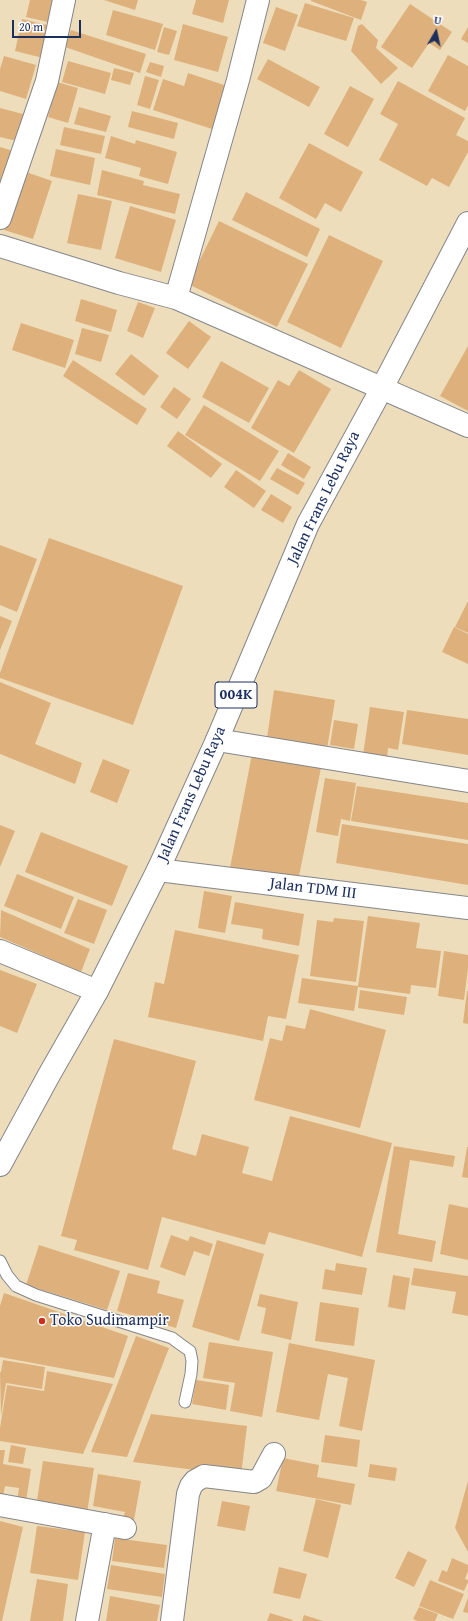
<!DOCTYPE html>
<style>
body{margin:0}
#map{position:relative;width:468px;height:1621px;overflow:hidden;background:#edb;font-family:"Gentium Book Plus",serif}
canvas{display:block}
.north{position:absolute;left:416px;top:12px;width:40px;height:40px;-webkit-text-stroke:3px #fff;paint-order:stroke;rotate:9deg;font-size:11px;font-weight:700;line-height:16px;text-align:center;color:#1b2f5e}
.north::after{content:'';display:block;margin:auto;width:14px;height:18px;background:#1b2f5e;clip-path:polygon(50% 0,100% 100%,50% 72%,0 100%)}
.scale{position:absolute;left:12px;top:20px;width:69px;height:18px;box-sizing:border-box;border:2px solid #1b2f5e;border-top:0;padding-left:5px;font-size:12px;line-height:14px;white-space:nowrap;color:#1b2f5e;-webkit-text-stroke:3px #fff;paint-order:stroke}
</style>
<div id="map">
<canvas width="468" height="1621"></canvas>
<div class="north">U</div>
<div class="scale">20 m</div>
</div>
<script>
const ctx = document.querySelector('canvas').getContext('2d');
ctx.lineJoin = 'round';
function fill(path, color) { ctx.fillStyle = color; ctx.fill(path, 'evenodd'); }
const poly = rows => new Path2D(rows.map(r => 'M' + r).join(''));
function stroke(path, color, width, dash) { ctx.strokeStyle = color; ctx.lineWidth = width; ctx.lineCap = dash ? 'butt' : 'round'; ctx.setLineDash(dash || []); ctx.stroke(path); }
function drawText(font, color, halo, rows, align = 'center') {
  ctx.font = font + ' "Gentium Book Plus",serif'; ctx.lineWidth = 3; ctx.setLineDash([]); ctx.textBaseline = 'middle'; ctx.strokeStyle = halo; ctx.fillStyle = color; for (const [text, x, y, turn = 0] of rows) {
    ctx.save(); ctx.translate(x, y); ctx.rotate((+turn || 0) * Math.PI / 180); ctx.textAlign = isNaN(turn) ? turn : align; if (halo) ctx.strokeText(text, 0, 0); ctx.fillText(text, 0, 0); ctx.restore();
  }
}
const building = poly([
 [30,0,57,0,52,23,26,17],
 [104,0,138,0,135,10],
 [196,0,229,0,223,23,192,14],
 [311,0,361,0,367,2,361,20,311,1],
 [305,3,354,18,346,41,297,26],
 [410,4,452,32,440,50,429,43,412,68,381,47],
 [276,7,298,15,285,51,263,43],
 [113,10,163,24,155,50,106,35],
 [22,19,51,26,43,58,15,51],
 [183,24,228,37,218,72,174,60],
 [362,24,378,40,376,48,398,68,381,84,351,51,358,26],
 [164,27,177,31,169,55,157,52],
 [468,27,468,43,461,39],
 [71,30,146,54,140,73,65,47],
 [448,55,468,66,468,105,465,111,428,91],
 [4,56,36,65,26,99,0,91,0,69],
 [268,59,320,87,309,107,257,79],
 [68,61,111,73,105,94,62,82],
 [150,62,164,66,161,77,146,72],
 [114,68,134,73,130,85,111,80],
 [188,73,227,86,212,129,153,110,163,79,184,86],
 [145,76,159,80,150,109,137,105],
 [398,81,465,118,456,135,468,141,468,152,449,187,432,178,427,186,379,160,398,124,380,114],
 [57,82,78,88,68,123,48,117],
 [350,86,374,99,348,147,324,134],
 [79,107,111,116,106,132,74,124],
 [0,108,23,114,17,141,0,137],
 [132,111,178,123,174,139,128,127],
 [64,127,105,136,101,154,60,145],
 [111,136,135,144,136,140,177,152,168,184,139,176,141,168,105,158],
 [309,143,363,172,341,212,325,203,316,219,279,198],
 [0,147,13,151,3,181,0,180],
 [56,149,95,158,90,185,50,176],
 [102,170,144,181,143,185,180,194,175,214,97,195],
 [23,171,52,181,33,239,4,230],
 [246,192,320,229,307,257,232,220],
 [78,194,112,201,101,250,67,243],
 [130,206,176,220,161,272,115,258],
 [219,221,308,264,277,327,188,284],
 [329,235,383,261,341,348,287,322],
 [81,299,117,310,111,332,75,321],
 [138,302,155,308,143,338,127,331],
 [189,321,211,337,188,369,166,353],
 [21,323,74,340,65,368,12,350],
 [82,328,109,335,101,362,75,354],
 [468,346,468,411,440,396],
 [131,354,159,376,144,396,115,374],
 [73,360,147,409,137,425,63,376],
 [221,361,269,388,249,423,202,397],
 [299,370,331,389,294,453,251,428,278,380,289,386],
 [174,387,191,399,177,419,160,407],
 [204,405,279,451,260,481,185,435],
 [178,431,222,464,211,478,167,446],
 [288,453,311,467,304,479,281,465],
 [277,468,305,483,298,495,270,479],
 [236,470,266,491,254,508,224,487],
 [271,494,292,507,283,523,261,510],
 [49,538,183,586,133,725,0,678,0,673],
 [0,545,37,559,17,612,0,605],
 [468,601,468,633,455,627],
 [0,616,12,621,0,650],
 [454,627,468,634,468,664,442,652],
 [0,682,51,703,35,744,82,763,75,784,0,754],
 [274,690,335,700,326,755,266,745],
 [370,707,404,712,398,750,388,748,387,759,363,755],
 [407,710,468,719,468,755,402,744],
 [334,720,358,724,354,749,330,745],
 [252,754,321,768,298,881,230,868],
 [103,759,130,770,117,803,90,792],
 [325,778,356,783,350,821,341,819,338,836,316,832],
 [357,786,468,803,468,840,351,821],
 [342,824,468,844,468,885,336,863],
 [0,825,15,831,0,867],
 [41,832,128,866,112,906,25,872],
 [17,874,74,897,61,929,4,906],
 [204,891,232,896,225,933,198,928],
 [78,899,107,910,94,944,64,933],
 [235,902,304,914,299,946,262,939,263,929,231,924],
 [1,910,90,949,81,972,0,937],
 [368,916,420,923,416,948,441,951,436,988,411,985,410,994,358,987,354,1011,298,1003,302,978,358,986],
 [334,918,364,921,356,982,310,976,317,920,333,922],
 [175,930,299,955,286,1019,268,1016,263,1041,148,1017,155,982,164,984],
 [444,951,468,955,468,968,464,1000,438,996],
 [0,970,37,984,17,1033,0,1026],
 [360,990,407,997,404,1015,358,1008],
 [467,991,468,991,468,1024,463,1023],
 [310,1009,386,1030,360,1128,254,1100,270,1038,282,1041,286,1025,305,1029],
 [114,1039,196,1061,172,1149,196,1156,202,1134,249,1147,242,1173,272,1181,290,1116,392,1143,362,1257,269,1232,265,1245,162,1217,148,1270,74,1250,77,1240,61,1236],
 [394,1146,455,1156,453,1167,410,1160,398,1234,436,1241,432,1262,376,1252],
 [467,1147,468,1147,468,1178,462,1177],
 [449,1204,468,1208,468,1260,440,1254],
 [171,1235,188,1241,190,1236,213,1244,209,1256,194,1251,185,1276,160,1267],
 [217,1240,264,1254,239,1341,192,1327],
 [39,1245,120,1271,107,1310,26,1285],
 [336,1263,367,1268,362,1295,322,1289,325,1269,335,1271],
 [414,1268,468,1276,468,1316,452,1313,456,1292,411,1285],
 [128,1273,160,1281,157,1293,184,1300,176,1328,117,1311],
 [393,1275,410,1278,405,1310,388,1307],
 [4,1293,128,1336,114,1378,0,1357,0,1306],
 [260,1294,298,1302,291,1340,261,1333,266,1308,257,1306],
 [320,1302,359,1308,354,1346,315,1341],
 [136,1336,169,1348,127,1457,91,1452],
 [209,1342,273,1352,262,1417,230,1411,235,1383,203,1378],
 [289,1343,375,1360,362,1431,339,1426,348,1378,328,1374,319,1420,276,1412],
 [3,1360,45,1367,42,1389,6,1383,1,1416,0,1372,1,1372],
 [47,1371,113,1384,83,1454,0,1441,0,1428,7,1385,44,1391],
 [196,1380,229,1385,226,1410,192,1404],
 [151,1414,247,1426,241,1476,133,1462],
 [325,1435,360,1440,357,1467,321,1462],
 [11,1445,26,1448,23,1464,8,1462],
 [0,1450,5,1450,3,1464,31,1469,26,1501,17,1500,19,1488,5,1486,3,1497,0,1497],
 [283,1458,319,1465,317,1477,355,1484,351,1505,276,1491],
 [43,1461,94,1468,87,1513,36,1507],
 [370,1464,397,1468,395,1481,368,1477],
 [98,1474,141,1481,134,1520,123,1518,125,1512,93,1506],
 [468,1481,468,1552,455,1528],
 [316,1499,341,1505,328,1558,303,1551],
 [222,1501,250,1506,245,1531,217,1526],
 [0,1521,23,1527,2,1621,0,1621],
 [37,1526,85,1532,78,1580,30,1573],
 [115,1538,167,1545,164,1568,112,1561],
 [408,1551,427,1560,414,1587,395,1578],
 [452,1558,468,1565,468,1571,465,1579,468,1580,468,1582,464,1591,438,1581,442,1570,447,1572],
 [111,1565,165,1574,162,1597,107,1589],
 [279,1567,307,1574,300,1599,273,1593],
 [37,1579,68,1584,63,1621,30,1621],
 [430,1580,464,1594,453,1619,419,1606],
 [110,1596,160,1605,157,1621,106,1621],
 [468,1597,468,1613,463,1612],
 [419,1607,438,1614,435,1621,418,1621,413,1619],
 [270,1613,293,1620,292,1621,267,1621],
 [304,1615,323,1621,302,1621]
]);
const lane = poly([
 [0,1261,7,1275,16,1286,36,1295,172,1338,180,1344,190,1351,192,1361,191,1374,185,1402]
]);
const street = poly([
 [0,218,47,81,64,0],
 [0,246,119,283,176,298,468,426],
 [176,298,238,80,258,0],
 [217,740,468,781],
 [158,870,468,908],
 [0,951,97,991],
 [0,1505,125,1528],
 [87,1621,105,1524],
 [172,1621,188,1494,191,1486,195,1481,204,1476,254,1482,261,1478,274,1454]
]);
const primary = poly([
 [0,1165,49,1075,97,991,158,870,217,740,308,524,382,388,468,223]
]);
const markers = [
 [42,1321,4,"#c8321e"]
];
const shields = [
 [236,695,42]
];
const shieldNames = [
 ["004K",236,695]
];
const streetNames = [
 ["Jalan Frans Lebu Raya",324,498,-64],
 ["Jalan Frans Lebu Raya",192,794,-66],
 ["Jalan TDM III",313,889,7]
];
const poiNames = [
 ["Toko Sudimampir",50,1321]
];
fill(building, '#deb17c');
stroke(lane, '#84868c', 13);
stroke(street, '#84868c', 24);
stroke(primary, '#84868c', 24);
stroke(lane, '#fff', 11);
stroke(street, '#fff', 22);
stroke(primary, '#fff', 22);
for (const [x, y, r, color] of markers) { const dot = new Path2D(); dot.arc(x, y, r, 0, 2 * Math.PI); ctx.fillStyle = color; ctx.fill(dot); stroke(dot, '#fff', 1.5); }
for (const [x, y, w] of shields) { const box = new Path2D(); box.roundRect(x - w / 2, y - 13, w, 26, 3); ctx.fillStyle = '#fff'; ctx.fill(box); stroke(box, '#1b2f5e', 1); }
drawText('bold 15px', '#1b2f5e', null, shieldNames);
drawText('16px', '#1b2f5e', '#fff', streetNames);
drawText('16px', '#1b2f5e', '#fff', poiNames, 'left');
</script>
